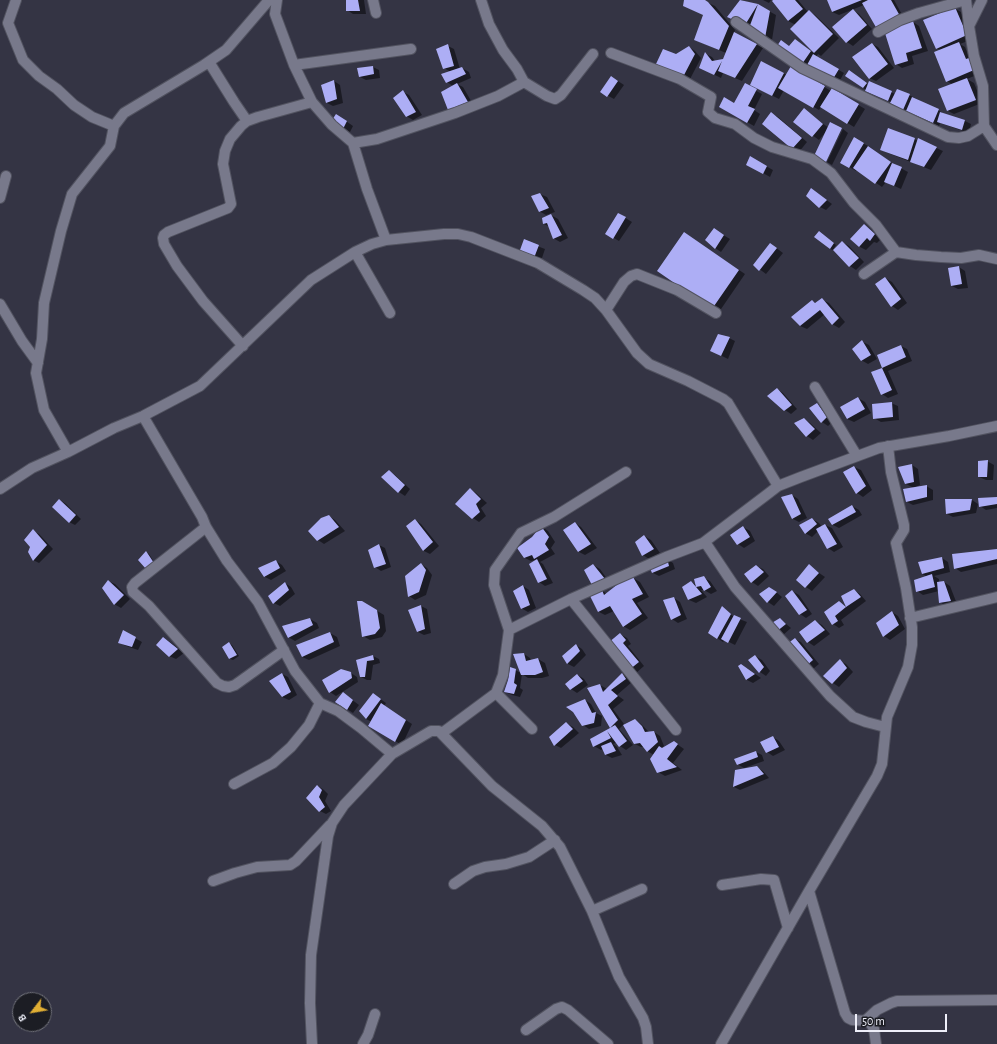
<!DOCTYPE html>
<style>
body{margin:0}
#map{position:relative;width:997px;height:1044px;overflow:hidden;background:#343444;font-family:"Alegreya Sans",sans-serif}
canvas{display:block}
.north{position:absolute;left:12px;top:992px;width:40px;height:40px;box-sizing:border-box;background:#1c1d24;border:1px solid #707179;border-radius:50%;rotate:239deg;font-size:11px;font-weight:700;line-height:16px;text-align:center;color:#eeeff9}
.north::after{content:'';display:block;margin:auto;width:14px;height:18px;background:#e1af34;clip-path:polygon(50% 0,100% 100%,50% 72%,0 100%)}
.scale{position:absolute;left:855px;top:1014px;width:92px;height:18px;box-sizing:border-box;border:2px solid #eeeff9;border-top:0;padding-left:5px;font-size:12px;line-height:14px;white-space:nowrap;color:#eeeff9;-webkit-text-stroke:3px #1c1d24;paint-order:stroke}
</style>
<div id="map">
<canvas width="997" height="1044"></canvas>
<div class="north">B</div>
<div class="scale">50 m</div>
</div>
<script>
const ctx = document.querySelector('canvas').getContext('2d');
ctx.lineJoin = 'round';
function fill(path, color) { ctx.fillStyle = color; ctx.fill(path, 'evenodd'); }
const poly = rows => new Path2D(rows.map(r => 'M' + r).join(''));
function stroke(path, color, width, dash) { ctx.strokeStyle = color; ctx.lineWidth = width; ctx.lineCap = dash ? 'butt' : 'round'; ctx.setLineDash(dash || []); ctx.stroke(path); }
const shadow = poly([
 [347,0,364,0,366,14,353,14,347,10],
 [685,0,702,0,715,6,735,30,734,33,763,48,742,81,723,73,721,78,707,71,706,54,712,57,715,61,723,60,726,53,695,40,704,15,684,6],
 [741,0,758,5,776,15,772,40,735,20],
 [763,0,771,0,769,3],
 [775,0,798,0,808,12,809,11,815,15,839,38,821,56,818,54,816,57,844,73,839,82,803,63,790,47,801,44,812,52,813,51,796,25,788,21,773,2],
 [828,0,894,0,905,20,892,28,913,22,919,26,928,51,912,56,914,64,902,68,896,64,885,32,864,5,839,15,832,12],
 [954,8,961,12,973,39,960,44,965,47,970,60,979,74,967,79,974,83,982,103,954,114,948,111,953,85,947,81,941,50,936,48],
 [853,10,859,14,872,29,853,46,847,42],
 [872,44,878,47,894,68,876,81,869,78],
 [448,46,454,49,460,69,462,68,469,72,471,78,457,84,463,87,474,106,455,113,448,109,453,86,447,82,451,72,444,68],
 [689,47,695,51,701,58,690,79,657,63,676,55],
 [762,62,787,75,791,67,831,91,832,89,865,109,854,127,821,107,819,110,784,90,779,99,757,88],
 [373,67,379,70,380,78,366,80,360,77],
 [855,75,868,85,870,82,895,94,909,95,938,110,944,114,965,121,971,124,969,133,940,123,939,126,897,107,891,102,872,94,846,76],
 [334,81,340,85,343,103,333,106,327,103,322,86],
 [618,81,624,85,614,99,601,92],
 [745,85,762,94,754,110,760,114,754,126,720,107,735,104],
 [403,92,409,95,422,115,413,120,406,116],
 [804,110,829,128,819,140,794,122],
 [772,114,778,117,807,142,799,152,792,149],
 [343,119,353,126,350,132,333,120],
 [843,129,848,133,832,165,827,162],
 [855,139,870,147,893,164,908,172,901,189,886,182,882,187,857,170,856,171,841,162],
 [914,139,918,141,918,140,943,151,931,170,888,153,881,150],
 [751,158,773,170,770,177,754,168],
 [817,193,832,204,826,210,820,207],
 [540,194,547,197,555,212,546,215,539,211],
 [619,214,632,222,619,241,607,234],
 [551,215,558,219,568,238,560,242,553,238,550,227,544,224],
 [864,225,870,229,881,239,877,243,874,242,866,250,860,247,851,239],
 [720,233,730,239,721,252,715,248],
 [822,234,836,245,833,250,830,249],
 [690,237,745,274,719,312,713,308],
 [524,241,545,249,541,261,521,250],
 [842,242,849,246,864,262,856,270,850,266],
 [771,244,783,253,766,274,754,265],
 [959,267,965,271,968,288,958,289,952,286],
 [885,278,892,282,907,303,898,310,892,306],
 [822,300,829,303,845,322,839,328,832,324,825,314,807,329,800,326,812,301,816,303],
 [729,338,735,341,728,359,718,354],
 [863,342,869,345,877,359,868,364,861,360],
 [901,346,907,349,912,361,888,371,898,394,888,398,882,394,872,373,883,368,878,356],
 [777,389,783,393,797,409,791,414,785,410],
 [858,398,865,402,871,413,854,422,847,419],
 [891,403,898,406,899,420,881,422,874,418],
 [817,404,823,408,833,421,828,426,822,422],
 [804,419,810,423,821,433,813,440,807,436],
 [987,461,994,465,993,480,986,480,979,477],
 [912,465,918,469,920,485,916,487,917,488,926,486,933,490,933,500,913,505,907,502,914,488,906,484],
 [854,467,861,470,872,490,863,497,857,493,845,473],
 [389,471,395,475,410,489,405,496,399,492],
 [470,489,476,493,487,503,481,508,486,516,479,522,473,518],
 [792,495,798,499,807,518,799,522,793,519,782,498],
 [997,498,997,508,986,510,980,506],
 [60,500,66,504,81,519,75,525,69,522],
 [946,500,972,500,978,504,976,513,953,517,947,514],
 [852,506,859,510,862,515,839,528,833,525,829,519],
 [329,516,335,520,345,531,324,544,318,540],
 [812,519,819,523,822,527,825,525,832,528,843,547,834,552,828,548,818,531,812,537,805,533],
 [415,520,421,524,439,546,430,554,424,551,407,527],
 [575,523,581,527,597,548,585,555,579,552,564,530],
 [542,527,548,531,555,542,551,548,555,554,540,562,543,564,553,583,545,586,539,582,536,560,531,561,525,558,532,538],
 [743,527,750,531,755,541,744,548,738,544,732,535],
 [33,531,39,534,53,549,39,563,33,560,31,547],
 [644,536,651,540,660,553,649,559,643,555],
 [379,545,385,548,391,567,381,571,375,567],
 [997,550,997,564,961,572,955,568],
 [146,552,149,554,156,565,149,570],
 [942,558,948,562,950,572,934,576,939,579,939,583,944,582,950,586,957,604,946,606,940,602,939,591,923,595,917,591,928,577,922,574],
 [667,559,673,563,675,569,659,576,653,573,650,566],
 [276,561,282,565,286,571,271,580,265,577,260,568],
 [421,564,427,568,432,575,426,595,415,600,409,596],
 [593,565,600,569,610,583,601,590,607,594,633,578,640,582,649,597,637,603,648,618,630,630,623,626,614,611,605,615,599,612,591,596],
 [756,566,763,569,769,576,758,586,752,582],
 [809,566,825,577,812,591,806,587],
 [704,578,710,581,717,591,711,594,704,590,701,590,707,597,696,603,689,600,683,587,691,582,696,585],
 [108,581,115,584,130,599,121,608,114,604],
 [285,583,291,587,295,594,280,606,274,603],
 [523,586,529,590,536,608,528,612,521,608],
 [854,590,860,594,866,601,841,620,844,625,839,628,833,624,839,602,847,607,842,597],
 [792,591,799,595,812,614,806,618,800,614],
 [776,592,782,597,774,606,768,602,761,594],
 [674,598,680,602,687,619,678,623,672,619],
 [369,606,384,615,386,631,382,637,370,640,363,636],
 [421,606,427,609,431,633,424,635,418,632],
 [723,608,734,617,747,622,735,645,725,640,723,642,717,638],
 [892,612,898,616,905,629,890,640,884,636,877,623],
 [310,619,317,623,319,628,295,641,288,637],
 [780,619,791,628,783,635,777,631],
 [815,621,822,625,830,634,814,646,808,642],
 [124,632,142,642,138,650,126,646,120,643],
 [330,633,337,637,340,646,309,660,302,657],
 [620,634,627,638,631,644,628,646,644,666,636,673,630,669],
 [163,638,170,642,184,653,176,659,169,656],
 [795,639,801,642,819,664,813,669,789,644],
 [229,643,232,645,239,656,233,660,230,659,223,647],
 [576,645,582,649,586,655,574,667,568,664,563,656],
 [524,654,530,658,531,661,538,659,545,663,549,676,542,678,528,678,522,674,520,688,523,690,520,697,512,695,505,692,511,668,521,673],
 [373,656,379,659,380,663,373,665,371,680,367,680,361,677,357,661],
 [755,656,762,660,770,671,766,676,760,672,749,660],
 [840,661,846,664,853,672,839,687,833,683],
 [741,665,748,669,761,678,753,683,747,680,739,667],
 [351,673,357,677,358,682,336,696,330,692],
 [282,674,288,677,297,695,289,700,282,697],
 [622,674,628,678,632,682,617,695,624,700,613,709,624,724,619,729,633,745,626,750,620,746,617,742,613,744,617,747,622,755,612,758,606,755,603,749,601,750,594,746,592,739,612,729,588,689,600,685,607,689],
 [578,675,584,679,588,685,577,693,571,689],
 [343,693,359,705,353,713,347,709],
 [379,698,386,703,384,706,412,724,402,745,369,726,372,722,366,719],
 [585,700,591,704,596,713,602,716,601,726,589,729,583,725],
 [635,720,641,724,649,732,654,732,660,736,664,746,659,750,674,742,684,749,673,763,682,770,665,776,658,772,654,755,647,751,644,747,641,747,635,744],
 [566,723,573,727,579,733,561,748,555,745],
 [773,737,779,741,785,750,773,756,767,752],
 [756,752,762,755,764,761,744,768,737,764],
 [757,767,763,771,769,778,740,790,734,787,736,771],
 [318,786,324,790,328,794,325,801,331,811,326,814,320,811]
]);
const building = poly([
 [346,0,358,0,360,11,346,11],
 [684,0,705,0,708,2,729,26,719,50,694,40,703,15,683,6],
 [740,0,758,4,745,25,727,17],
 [773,0,795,0,803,9,788,21,772,1],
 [827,0,862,0,832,12],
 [868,0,891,0,900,16,877,29,862,3],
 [758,4,770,11,765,38,749,28],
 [955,7,967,35,936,49,923,20],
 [853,9,867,25,846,43,832,27],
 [809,10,833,34,814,53,790,29],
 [913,21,922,48,906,53,908,61,895,65,884,30],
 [734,32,757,44,735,78,718,71,722,61,714,75,699,68,705,52,712,61,723,59],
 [795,39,811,51,802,64,777,46,781,40,789,46],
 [959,42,966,59,969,58,974,70,946,82,934,52],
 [872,43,888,64,869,79,852,57],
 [448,44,454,66,443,69,436,49],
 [689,46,695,54,683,77,656,64,663,49,676,54],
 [813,54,839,69,833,79,807,65],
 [761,61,784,73,772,96,750,85],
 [373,66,374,74,359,77,357,68],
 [791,66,825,86,813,108,778,88],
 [462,67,466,74,446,83,441,74],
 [849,70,867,83,863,88,845,76],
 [611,76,618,81,607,97,600,92],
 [967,78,976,100,947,111,938,89],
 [334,80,337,99,326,103,321,85],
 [869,81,892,91,888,101,865,91],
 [457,83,468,102,448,110,441,92],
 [745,83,757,89,748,106,755,109,747,123,719,107,724,97,734,103],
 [832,88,859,104,847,124,820,107],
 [897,89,910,94,903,110,890,103],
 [403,90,416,112,406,117,393,98],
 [912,97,939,109,933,123,906,111],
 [804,108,823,124,812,137,793,122],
 [771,112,802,138,792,149,762,124],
 [940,112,965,120,962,130,937,122],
 [336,114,347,121,343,129,332,120],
 [830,122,842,128,826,162,814,156],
 [888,128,915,138,908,160,880,150],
 [854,137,864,143,849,168,840,163],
 [918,138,937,147,924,167,910,162],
 [868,146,891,162,875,184,853,168],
 [750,156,767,166,763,174,746,165],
 [892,163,902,167,894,186,884,182],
 [811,188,827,200,819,208,806,196],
 [540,193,549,208,539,212,531,196],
 [618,213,626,217,613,239,605,234],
 [551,214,562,235,553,239,547,223,543,224,542,218],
 [864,224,875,234,870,241,867,238,859,247,850,239],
 [714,228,724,235,715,249,705,240],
 [819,231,834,243,830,249,814,237],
 [684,232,739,270,712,309,657,271],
 [524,239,539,245,534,258,520,250],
 [842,241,859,258,849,267,833,250],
 [770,243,777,248,759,271,753,265],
 [959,266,962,284,951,286,948,268],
 [885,277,901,299,891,307,875,284],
 [822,298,839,318,832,325,820,310,800,326,791,317,812,300,815,303],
 [718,334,730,337,721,356,710,351],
 [862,340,871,355,861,361,852,349],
 [901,345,906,357,882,368,877,355],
 [882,368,892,390,881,395,871,372],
 [777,388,792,405,784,411,767,396],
 [858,397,865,409,847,419,840,407],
 [892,402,893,417,873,419,872,404],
 [817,403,827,417,821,423,809,408],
 [804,418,815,429,806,437,794,423],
 [988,460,987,477,978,477,978,461],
 [912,464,914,482,905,484,898,467],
 [854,466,866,486,856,494,843,472],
 [389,470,405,485,398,493,381,477],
 [927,485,927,497,906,502,903,489],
 [470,488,481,499,476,504,480,512,472,519,455,504],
 [792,494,801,514,792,519,781,497],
 [997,497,997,504,979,507,978,498],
 [59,499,76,515,69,523,52,507],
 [945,499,972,499,970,510,946,514],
 [852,505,856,512,832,525,828,519],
 [329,515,339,527,317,541,308,531,321,518],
 [812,518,817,524,805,534,799,525],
 [415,519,433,542,423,551,406,526],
 [575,522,591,544,578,552,563,530],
 [825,524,837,544,827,549,816,529],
 [541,526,549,537,545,544,549,550,534,559,532,555,524,558,517,548,532,537],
 [743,526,750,537,737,545,730,535],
 [33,529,47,545,33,561,28,552,30,547,24,540],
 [644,535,654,549,642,556,635,542],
 [379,544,386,564,374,568,368,550],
 [997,549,997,559,954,569,952,554],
 [146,551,154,563,146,569,138,560],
 [942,557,944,568,922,574,918,562],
 [667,558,669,566,652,573,649,566],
 [537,559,547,579,538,583,529,564],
 [276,560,280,568,264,577,258,568],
 [421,563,426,570,419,592,408,597,405,576],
 [593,564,605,579,593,587,584,570],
 [809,564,819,573,805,588,796,580],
 [756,565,764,572,751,583,744,574],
 [932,574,935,587,916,592,914,580],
 [704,576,711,587,704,591,701,586,696,587,694,579],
 [633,577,643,594,632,599,642,614,623,627,610,606,598,612,590,596,602,590,604,595,618,584],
 [108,580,124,595,114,605,102,588],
 [691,581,702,594,688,600,682,587],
 [944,581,951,601,939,603,937,582],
 [285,582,289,590,273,604,268,596],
 [523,585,530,605,521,609,513,591],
 [769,587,777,592,767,603,759,594],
 [854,589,861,597,846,607,841,596],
 [792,590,807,610,799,615,785,596],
 [674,597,681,615,671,620,663,600],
 [357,601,362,601,377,610,380,628,375,634,362,637],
 [839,601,846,607,835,616,838,621,832,625,824,612],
 [421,605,425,629,417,632,408,610],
 [722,606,731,614,717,639,708,633],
 [892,611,899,625,883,637,876,623],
 [734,615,741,618,728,643,721,639],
 [310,618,313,625,288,638,282,626],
 [780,618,786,624,776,632,770,624],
 [815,620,825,630,807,643,799,632],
 [123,630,136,637,132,647,118,643],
 [330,632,334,642,302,657,296,645],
 [620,633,626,640,623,643,639,662,629,670,608,643],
 [163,637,178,649,169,657,156,645],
 [795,638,813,660,806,666,787,644],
 [229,642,237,655,229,659,222,647],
 [576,644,580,651,567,664,562,656],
 [524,653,526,661,538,658,543,672,535,675,521,675,513,654],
 [373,655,374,660,367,661,365,677,360,677,356,660],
 [755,655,764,667,759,673,748,660],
 [840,659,847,668,832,684,823,676],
 [741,664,755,674,746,680,738,666],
 [510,667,516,669,514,683,517,685,514,694,504,692,508,680],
 [341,669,351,672,352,678,329,693,322,680],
 [282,673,291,692,282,697,269,681],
 [622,673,626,679,611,690,618,696,608,705,618,720,610,728,615,725,627,741,619,747,607,731,611,738,593,747,590,739,610,728,587,688,600,684,603,692],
 [577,674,583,681,570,690,565,684],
 [343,692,353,700,347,710,335,702],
 [373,693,381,699,366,719,359,711],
 [585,699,592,713,596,712,594,723,582,726,573,712,566,707],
 [381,703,406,720,395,742,368,726],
 [635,719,642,726,645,732,654,731,658,742,647,752,640,743,634,744,623,725],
 [566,722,573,729,554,746,549,737],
 [773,736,779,747,766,753,760,742],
 [674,741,678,744,667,759,677,767,657,773,650,759,659,746,662,748],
 [611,742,616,751,605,755,601,746],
 [756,751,758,757,737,765,734,759],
 [757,766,764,774,733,787,735,770],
 [317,785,322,790,319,797,325,807,319,812,306,798]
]);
const minor = poly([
 [16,0,8,23,23,60,39,76,57,89,74,105,92,117,114,126],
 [277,0,275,14,294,65,312,102,332,125,353,143,367,189,386,240],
 [373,0,376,13],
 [481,0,489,24,503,50,517,69,524,82,547,96,555,99,561,95,593,54],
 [966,0,969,26],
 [982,0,969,26,974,56,983,86,984,126,997,145],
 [736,22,802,68,948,137,959,138,968,136,984,126],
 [878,32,900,20,919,13,966,0],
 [611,53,680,79,711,97,708,112,715,118,735,124,754,138,772,147,812,159,831,173,854,203,876,225,896,252,916,255,941,257,961,258,979,255,997,259],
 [209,62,234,102,247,121],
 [294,65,411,49],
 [353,143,377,139,455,113,498,96,524,82],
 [0,198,6,176],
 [355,252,390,313],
 [864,274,896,252],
 [0,304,22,341,38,363],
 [606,310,624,282,631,276,637,274,677,290,716,313],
 [243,346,203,301,177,266,164,244,163,238,164,235,168,232,228,208,231,204,223,164,225,151,230,139,241,126,247,121,258,117,312,102],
 [815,387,857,456],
 [143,416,202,517,206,527,227,561,258,602,295,671,320,703,338,711,361,728,392,754],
 [68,452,44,410,36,373,42,339,44,303,61,231,72,194,110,146,114,126,124,113,204,65,226,50,269,0],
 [0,489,32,468,68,452,114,428,143,416,200,386,311,280,355,252,372,244,386,240,444,234,458,234,471,237,538,263,583,290,595,298,606,310,637,353,649,364,688,381,723,399,728,403,778,486],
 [206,527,135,583,132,587,133,592,149,606,217,683,223,686,229,687,235,685,284,650],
 [703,543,769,493,778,486,801,477,879,448,949,436,997,426],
 [571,599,676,730],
 [910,618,997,597],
 [509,630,571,599,666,557,703,543,707,545,735,587,830,696,853,717,866,722,885,727],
 [496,693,532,729],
 [442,733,496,693,503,675,509,630,494,585,495,570,521,533,554,517,626,472],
 [234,784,273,763,291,747,309,725,320,703],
 [213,881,235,873,257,867,290,865,296,861,330,825],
 [454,884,473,871,485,867,506,864,529,857,555,840],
 [722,885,761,879,774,880,788,928],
 [809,891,845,1013,848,1018,852,1020,869,1021,874,1029,876,1044],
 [592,911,642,889],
 [866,1020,877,1010,891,1003,897,1001,997,1000],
 [526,1030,556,1009,562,1007,568,1010,608,1044],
 [312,1044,310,1003,311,955,328,836,332,823,344,805,392,754,431,731,439,731,492,786,542,826,560,847,592,911,619,977,643,1018,646,1027,648,1044],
 [363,1044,368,1035,375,1014],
 [721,1044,809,891,877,776,882,764,887,717,908,667,912,645,912,627,906,588,896,543,904,530,904,525,891,472,888,446]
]);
fill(shadow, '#0007');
fill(building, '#adaef5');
stroke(minor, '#525360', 12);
stroke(minor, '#78798b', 10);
</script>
